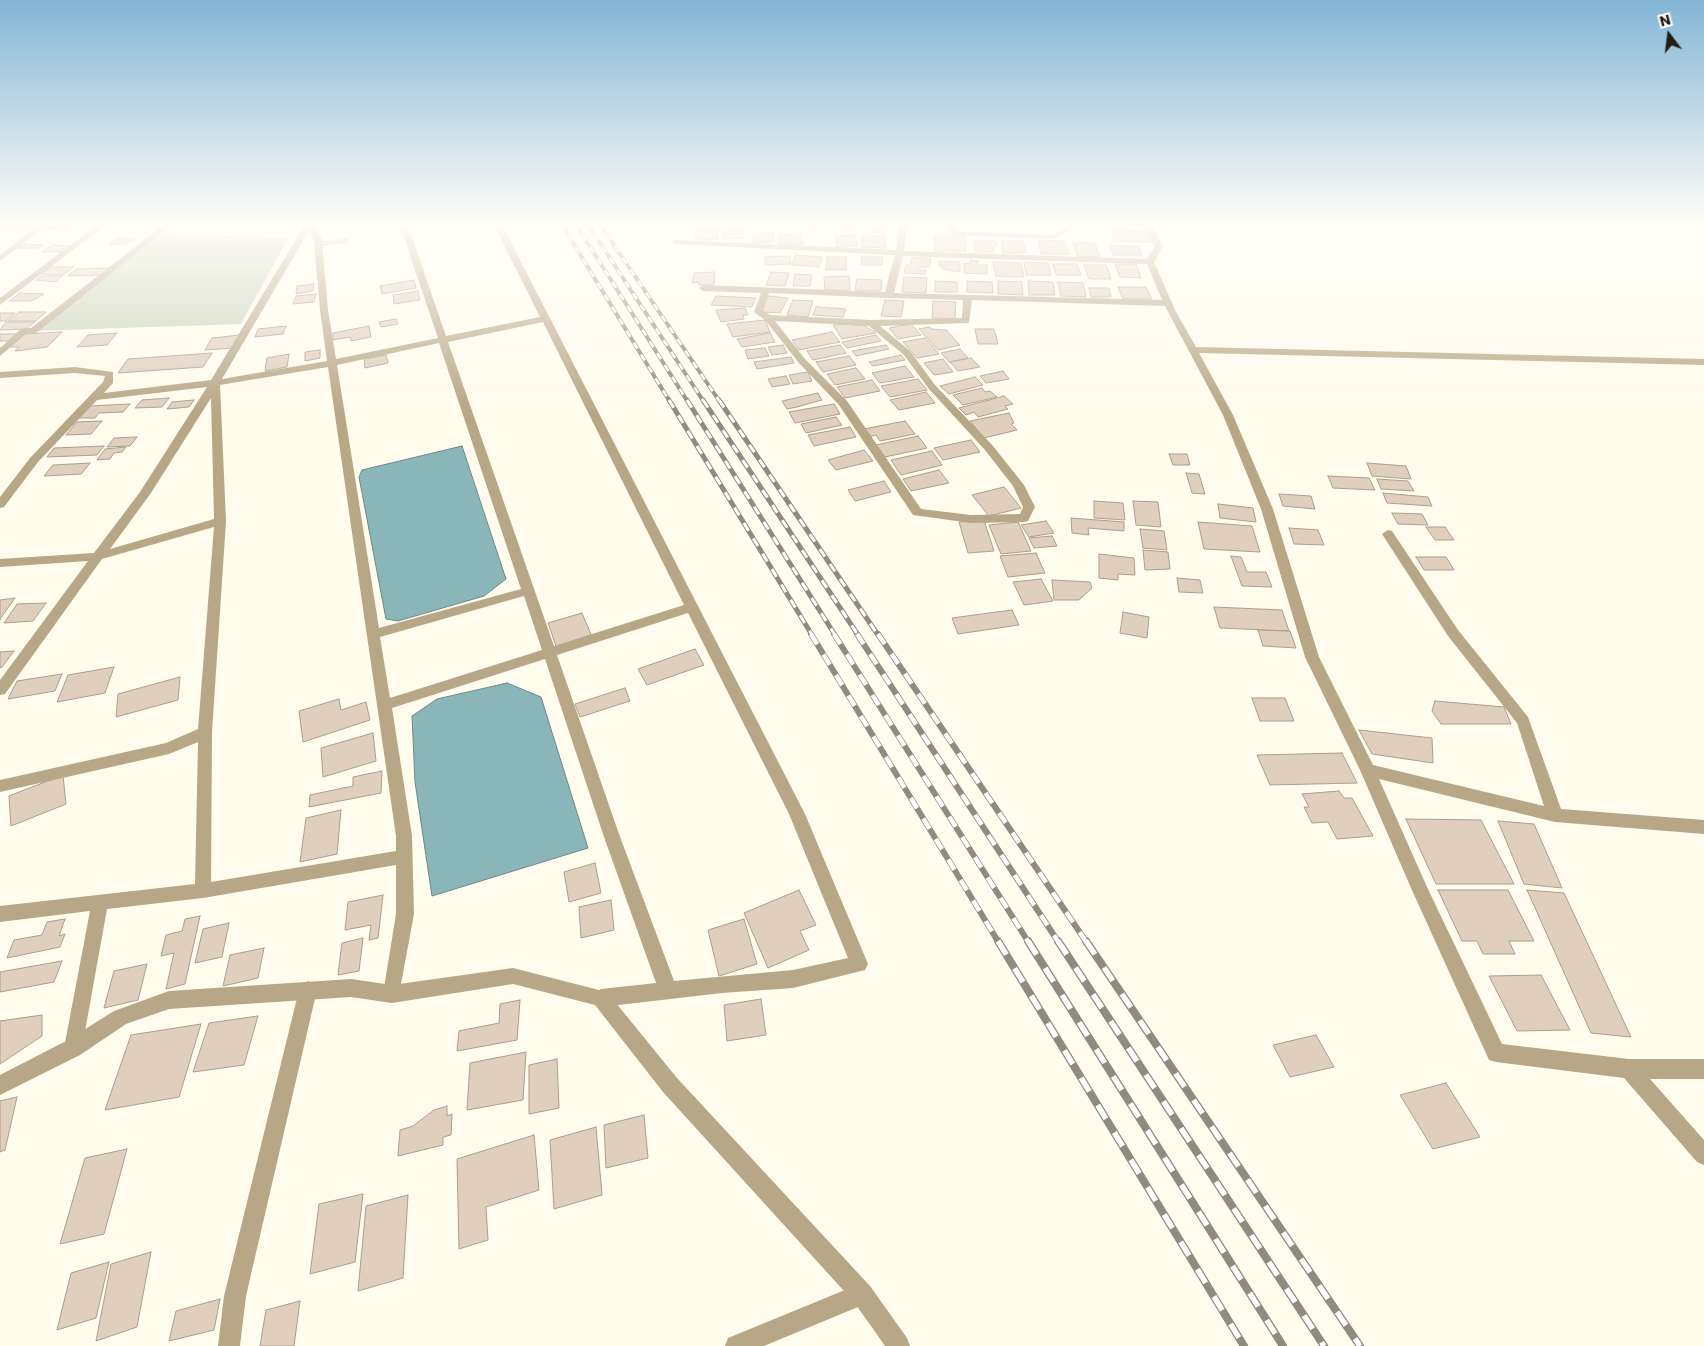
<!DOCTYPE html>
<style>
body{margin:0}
#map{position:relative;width:1704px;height:1346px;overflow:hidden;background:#fffbed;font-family:Poppins,sans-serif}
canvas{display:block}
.north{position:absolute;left:1644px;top:10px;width:50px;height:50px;-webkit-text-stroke:4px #fff;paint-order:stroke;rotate:345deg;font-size:14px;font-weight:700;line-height:20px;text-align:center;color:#211f16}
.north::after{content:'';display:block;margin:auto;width:18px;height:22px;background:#211f16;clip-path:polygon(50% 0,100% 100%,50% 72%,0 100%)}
</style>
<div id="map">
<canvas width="1704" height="1346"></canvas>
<div class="north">N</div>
</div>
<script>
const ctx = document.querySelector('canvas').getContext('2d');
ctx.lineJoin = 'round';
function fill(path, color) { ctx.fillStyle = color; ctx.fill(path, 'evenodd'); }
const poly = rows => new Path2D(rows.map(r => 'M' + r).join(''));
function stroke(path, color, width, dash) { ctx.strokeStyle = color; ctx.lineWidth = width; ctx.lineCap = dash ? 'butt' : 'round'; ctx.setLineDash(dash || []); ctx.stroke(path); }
const green = poly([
 [161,235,289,237,241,324,33,331]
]);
const water = poly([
 [462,446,506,579,484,596,398,621,386,619,359,477,362,470,462,446],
 [507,683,541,697,588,848,432,896,415,782,412,716,437,699,507,683]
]);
const building = poly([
 [0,223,17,223,8,230,0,230,0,223],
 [21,223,42,223,34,229,13,229,21,223],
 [54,223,79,223,70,229,47,228,54,223],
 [805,223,828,223,829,227,806,228,805,223],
 [833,223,855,223,857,228,834,228,833,223],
 [873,223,886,223,884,232,872,232,873,223],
 [718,228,718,239,696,240,696,229,718,228],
 [743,229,744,238,724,239,723,230,743,229],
 [1111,230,1150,231,1153,242,1114,241,1111,230],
 [773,233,774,242,753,243,752,234,773,233],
 [801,234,803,244,779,245,778,235,801,234],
 [855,235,858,246,837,247,835,236,855,235],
 [862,236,886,236,885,248,861,247,862,236],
 [934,236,965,236,966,251,935,251,934,236],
 [118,238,135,239,126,244,109,244,118,238],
 [348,239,347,242,322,245,322,242,348,239],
 [973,240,996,241,997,246,993,246,994,252,975,252,973,240],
 [1001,240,1023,241,1026,253,1003,253,1001,240],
 [1038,240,1065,241,1069,254,1041,254,1038,240],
 [1073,243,1095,243,1100,257,1078,257,1073,243],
 [24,244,43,245,37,248,18,248,24,244],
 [52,245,73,246,63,252,42,252,52,245],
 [1110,246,1138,246,1142,255,1113,255,1110,246],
 [795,255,822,257,819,267,792,265,795,255],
 [790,256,791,264,765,265,765,257,790,256],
 [827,257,847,257,846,270,826,270,827,257],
 [862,257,883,257,882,265,861,265,862,257],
 [912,258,931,258,929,267,919,267,918,270,926,270,925,274,904,273,906,265,910,265,912,258],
 [970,260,978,261,978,265,987,265,987,274,964,273,964,263,970,264,970,260],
 [939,261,960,262,960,272,943,269,943,267,939,266,939,261],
 [993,262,1021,263,1024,277,996,276,993,262],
 [1024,262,1048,263,1051,275,1026,275,1024,262],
 [1053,264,1077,264,1081,275,1056,275,1053,264],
 [1115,264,1136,264,1141,278,1120,277,1115,264],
 [1084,265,1106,265,1111,279,1089,279,1084,265],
 [52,267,74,267,63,275,41,274,52,267],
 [108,268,101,275,68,276,76,269,108,268],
 [715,272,714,285,699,285,699,282,692,283,694,273,715,272],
 [771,272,789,273,785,286,766,285,771,272],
 [795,274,812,275,810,286,793,286,795,274],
 [42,276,62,276,55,282,36,280,42,276],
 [849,276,850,290,825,290,824,277,849,276],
 [904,277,927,278,926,293,902,292,904,277],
 [857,279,882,280,881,291,855,290,857,279],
 [414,280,416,288,382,294,380,286,414,280],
 [935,281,957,282,957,292,935,292,935,281],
 [967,281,992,282,993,293,967,292,967,281],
 [998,281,1022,282,1023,295,998,294,998,281],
 [1028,281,1053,282,1055,295,1029,295,1028,281],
 [1058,282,1083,283,1086,297,1061,296,1058,282],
 [314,284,313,291,296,294,297,286,314,284],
 [1118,287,1146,287,1152,299,1123,299,1118,287],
 [1089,288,1109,288,1111,297,1091,297,1089,288],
 [418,291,420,300,394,304,393,295,418,291],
 [20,293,44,294,32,301,9,301,20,293],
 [316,294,314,302,293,304,296,296,316,294],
 [716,296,756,298,752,307,711,305,716,296],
 [768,296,788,298,780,313,761,312,768,296],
 [793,300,813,301,808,317,787,315,793,300],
 [885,300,904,301,901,317,881,316,885,300],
 [933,301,956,302,955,319,932,318,933,301],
 [816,307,846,309,843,317,813,315,816,307],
 [745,308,748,315,743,315,744,319,721,322,716,310,745,308],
 [19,312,46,312,36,321,8,321,19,312],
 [0,313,15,313,6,321,0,321,0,313],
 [396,319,398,324,381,327,379,322,396,319],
 [765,320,770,332,733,337,727,324,765,320],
 [6,322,35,322,26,329,0,330,6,322],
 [848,324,865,326,876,333,842,339,833,325,848,324],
 [911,324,921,335,898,339,889,328,911,324],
 [286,326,283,334,255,337,258,329,286,326],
 [369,326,371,337,351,341,350,337,333,340,333,333,369,326],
 [929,327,932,329,946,330,960,345,938,350,919,329,929,327],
 [975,329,994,329,998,344,978,344,975,329],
 [62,332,47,347,15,351,19,347,8,347,23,334,62,332],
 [832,332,840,342,799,350,792,340,832,332],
 [117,333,107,345,77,347,88,335,117,333],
 [770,333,775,342,742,347,737,339,770,333],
 [0,334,19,334,10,341,0,341,0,334],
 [240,335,233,348,205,350,212,338,240,335],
 [876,335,881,341,847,348,842,342,876,335],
 [925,338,939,354,917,358,903,342,925,338],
 [783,345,787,353,772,355,768,347,783,345],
 [840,345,846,353,813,360,807,351,840,345],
 [886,345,889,349,856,356,852,351,886,345],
 [765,348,769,356,748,359,745,350,765,348],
 [960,349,968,358,949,362,941,353,960,349],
 [320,350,320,358,305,361,305,352,320,350],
 [212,353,203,367,118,373,128,359,212,353],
 [289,354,287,367,265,371,267,358,289,354],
 [386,355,388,363,365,368,364,359,386,355],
 [901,355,905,360,873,366,869,362,901,355],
 [849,356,856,365,823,372,816,362,849,356],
 [791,357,794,363,757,369,754,362,791,357],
 [971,358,980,367,958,371,950,362,971,358],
 [943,359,953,372,934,375,924,363,943,359],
 [905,366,914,377,880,383,872,373,905,366],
 [856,368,865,379,835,385,827,374,856,368],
 [1003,371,1009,379,986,383,980,376,1003,371],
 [808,372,812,381,793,384,789,375,808,372],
 [786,376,790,384,772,387,768,379,786,376],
 [975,377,983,385,949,394,940,386,975,377],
 [918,379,927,390,890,397,881,386,918,379],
 [872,380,880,391,845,398,837,387,872,380],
 [982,388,985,392,990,391,997,397,963,405,953,395,982,388],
 [926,392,935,403,899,410,890,400,926,392],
 [818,393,822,400,797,407,787,409,782,401,818,393],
 [1004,396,1013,404,1005,406,1008,409,978,417,974,412,966,415,959,408,1004,396],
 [169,398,162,407,135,408,142,400,169,398],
 [194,400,189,407,167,409,172,402,194,400],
 [130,404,123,412,99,413,95,418,79,418,90,406,130,404],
 [834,404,840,414,795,423,789,412,834,404],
 [1009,413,1014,423,1011,424,1017,430,984,438,970,421,1009,413],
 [836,417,842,425,806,433,801,424,836,417],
 [102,421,91,434,66,435,77,422,102,421],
 [905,421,915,434,880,441,876,435,869,437,864,429,905,421],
 [850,427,856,437,814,446,808,435,850,427],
 [918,436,927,448,885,457,876,445,918,436],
 [137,437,130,446,107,447,114,438,137,437],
 [971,440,980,452,943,460,934,448,971,440],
 [104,446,97,455,47,457,54,448,104,446],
 [126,447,122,452,114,453,110,459,97,460,105,449,126,447],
 [864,450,873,461,836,470,828,460,864,450],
 [932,451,942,465,901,475,891,460,932,451],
 [1169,454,1187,454,1190,465,1173,465,1169,454],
 [90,463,81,474,44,476,53,465,90,463],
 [1367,463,1406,466,1411,479,1372,476,1367,463],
 [939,470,949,483,911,491,903,479,939,470],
 [1186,473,1199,474,1205,494,1192,493,1186,473],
 [1328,476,1369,478,1375,490,1333,488,1328,476],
 [1377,479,1408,481,1414,491,1381,489,1377,479],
 [884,481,891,492,855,501,848,490,884,481],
 [1004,487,1021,508,989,516,972,495,1004,487],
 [1383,493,1428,497,1432,506,1387,503,1383,493],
 [1279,494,1311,496,1315,509,1283,506,1279,494],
 [1094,501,1123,503,1125,520,1094,518,1094,501],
 [1133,501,1158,502,1161,527,1136,525,1133,501],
 [1218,504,1253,508,1256,522,1220,518,1218,504],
 [1392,513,1422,514,1428,525,1398,524,1392,513],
 [1071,518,1124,522,1124,531,1088,528,1089,535,1072,533,1071,518],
 [984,520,994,551,968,553,959,522,984,520],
 [1046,521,1054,533,1029,537,1021,525,1046,521],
 [1018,522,1031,551,1001,554,989,525,1018,522],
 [1198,522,1252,526,1260,552,1204,549,1198,522],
 [1426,527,1445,527,1454,540,1435,540,1426,527],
 [1289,528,1318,530,1324,545,1294,544,1289,528],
 [1140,529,1164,531,1167,550,1143,548,1140,529],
 [1052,536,1057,546,1034,548,1029,538,1052,536],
 [1143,550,1168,552,1170,569,1145,570,1143,550],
 [1036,553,1045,573,1008,577,1000,556,1036,553],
 [1099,554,1134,558,1135,575,1118,574,1118,580,1099,578,1099,554],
 [1231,556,1241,557,1247,572,1266,572,1272,587,1242,586,1231,556],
 [1416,557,1446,557,1454,570,1424,570,1416,557],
 [1177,578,1200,580,1203,593,1179,592,1177,578],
 [1041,579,1053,601,1024,605,1013,582,1041,579],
 [1052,580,1090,582,1092,588,1079,600,1054,600,1052,580],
 [15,598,0,619,0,620,0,600,15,598],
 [46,603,33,621,4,623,17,604,46,603],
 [1214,607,1282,610,1289,631,1220,628,1214,607],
 [1012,610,1019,625,958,634,952,618,1012,610],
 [1123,612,1149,617,1147,638,1120,633,1123,612],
 [582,613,593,639,557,649,548,623,582,613],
 [1258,630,1290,631,1296,648,1263,646,1258,630],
 [695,649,704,665,647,685,638,669,695,649],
 [14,651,2,667,0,668,0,652,14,651],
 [114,667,105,693,57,702,68,675,114,667],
 [62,674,55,691,8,699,17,681,62,674],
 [180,677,178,700,116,717,118,694,180,677],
 [625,688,630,701,580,717,575,704,625,688],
 [1252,698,1285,698,1294,721,1260,721,1252,698],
 [339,699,341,710,366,702,370,720,303,742,299,711,339,699],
 [1435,701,1504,707,1511,724,1441,724,1432,711,1435,701],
 [1359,730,1432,738,1433,763,1372,754,1359,730],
 [373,733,376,761,323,777,321,748,373,733],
 [1342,753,1357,783,1270,785,1257,755,1342,753],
 [382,771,381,793,309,807,310,795,353,786,353,777,382,771],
 [63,775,66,804,11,826,9,796,63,775],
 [1339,791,1344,798,1352,798,1373,836,1337,839,1328,822,1312,823,1304,807,1309,807,1302,794,1339,791],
 [341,810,337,854,300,862,306,818,341,810],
 [1406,819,1481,820,1514,884,1436,884,1406,819],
 [1498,821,1534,824,1562,888,1524,884,1498,821],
 [595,863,601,893,569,902,564,872,595,863],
 [799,890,816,925,800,931,809,950,768,968,744,913,799,890],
 [1438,890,1508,890,1534,941,1509,941,1515,954,1483,954,1477,941,1462,941,1438,890],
 [1527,890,1564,893,1631,1037,1591,1033,1527,890],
 [383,895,378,938,369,940,371,925,345,930,348,902,383,895],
 [611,900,614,930,581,938,579,907,611,900],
 [200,916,185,984,166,989,174,953,161,956,166,935,182,931,185,919,200,916],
 [65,919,59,936,65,934,60,947,7,958,14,940,42,935,47,922,65,919],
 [744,919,757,964,719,976,708,930,744,919],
 [229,923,222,957,195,963,203,929,229,923],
 [363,938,359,971,338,975,342,943,363,938],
 [264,948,258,978,223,986,230,955,264,948],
 [62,961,54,982,0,992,0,972,62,961],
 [147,964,138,1000,104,1008,114,971,147,964],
 [1541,975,1570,1030,1517,1031,1489,976,1541,975],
 [761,999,766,1035,727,1041,724,1005,761,999],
 [520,1000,517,1040,457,1051,459,1031,499,1023,500,1004,520,1000],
 [42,1015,42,1036,0,1064,0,1021,42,1015],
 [258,1016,244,1065,193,1072,209,1023,258,1016],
 [201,1024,179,1097,105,1110,131,1035,201,1024],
 [1316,1035,1334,1067,1290,1077,1273,1045,1316,1035],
 [526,1052,523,1100,467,1110,470,1063,526,1052],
 [557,1059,559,1108,529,1114,529,1065,557,1059],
 [1446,1083,1480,1137,1433,1149,1400,1095,1446,1083],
 [17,1097,5,1150,0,1152,0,1101,17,1097],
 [447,1106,447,1116,452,1114,451,1135,443,1137,443,1145,398,1156,400,1130,413,1126,434,1110,447,1106],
 [644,1115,648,1158,606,1168,604,1125,644,1115],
 [596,1127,602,1195,554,1209,550,1140,596,1127],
 [534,1135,539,1190,486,1207,488,1240,459,1249,457,1159,534,1135],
 [127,1149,104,1234,60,1244,85,1158,127,1149],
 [363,1194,355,1262,310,1274,319,1204,363,1194],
 [408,1195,403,1278,358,1291,366,1206,408,1195],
 [151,1252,137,1327,96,1341,111,1264,151,1252],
 [109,1262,96,1318,57,1330,71,1273,109,1262],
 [220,1299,214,1330,169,1341,176,1311,220,1299],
 [300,1301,294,1346,260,1346,266,1310,300,1301]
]);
const minor = poly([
 [41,223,50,223,0,261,0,255,41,223],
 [100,223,109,223,0,305,0,298,100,223],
 [166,223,175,223,36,333,26,334,0,356,0,348,21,329,31,328,166,223],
 [306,223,316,223,322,241,328,310,336,359,438,338,399,223,407,223,446,336,540,317,493,223,501,223,805,814,868,964,865,970,793,988,722,993,601,1007,595,1004,592,998,595,992,601,989,656,983,603,834,545,659,392,708,412,836,414,914,398,1000,392,1003,386,1000,383,994,396,914,396,865,203,898,107,909,82,1048,80,1055,73,1057,66,1055,64,1048,90,911,0,922,0,906,195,884,198,742,169,754,0,792,0,780,166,743,198,729,214,527,102,559,5,694,0,695,0,680,88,561,0,567,0,559,94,553,140,492,207,387,97,400,38,462,4,507,0,508,0,497,30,458,103,382,105,376,75,373,0,378,0,372,75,367,113,372,113,383,104,393,211,380,306,223],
 [310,229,314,241,320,310,327,361,222,379,310,229],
 [543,322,684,605,554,646,448,342,543,322],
 [439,343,521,589,379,628,337,365,439,343],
 [328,367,396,836,396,851,211,882,212,732,226,521,220,385,328,367],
 [211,398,214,519,110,549,151,493,211,398],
 [524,596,542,650,390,698,380,637,524,596],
 [688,613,789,814,848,958,793,970,674,981,619,834,557,655,688,613],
 [899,223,907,223,904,251,1147,259,1155,246,1145,227,1100,223,1151,223,1163,246,1154,262,1175,310,1196,347,1704,359,1704,365,1199,353,1233,415,1273,509,1319,657,1373,765,1544,806,1517,723,1448,636,1382,534,1388,530,1392,531,1458,630,1528,717,1561,809,1704,820,1704,834,1555,822,1379,779,1427,887,1502,1044,1629,1059,1704,1059,1704,1079,1650,1079,1704,1140,1704,1165,1697,1162,1624,1078,1496,1062,1489,1060,1411,888,1360,770,1305,657,1261,509,1223,415,1165,306,972,300,969,323,880,326,910,351,935,385,993,446,1024,485,1035,507,1028,521,1024,522,971,523,913,515,839,405,799,363,765,320,754,312,761,293,703,291,699,288,703,285,885,292,895,255,675,244,671,242,675,240,896,250,899,223],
 [903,256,1147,264,1162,300,894,293,903,256],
 [769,293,889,298,963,300,962,318,871,320,770,315,763,311,769,293],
 [775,321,869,326,904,355,929,389,985,450,1013,486,1023,507,1020,514,971,515,921,509,847,401,805,359,775,321],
 [950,223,958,223,957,231,1053,235,1073,223,1084,223,1054,239,953,235,949,233,950,223],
 [308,981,314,984,317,990,246,1296,240,1346,218,1346,224,1296,299,990,302,984,308,981],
 [862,1283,870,1286,873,1294,870,1302,764,1346,725,1346,728,1338,862,1283]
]);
const tertiary = poly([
 [513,968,607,992,677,1078,870,1286,907,1338,910,1346,885,1346,854,1302,663,1092,595,1005,513,984,392,1003,351,997,169,1009,126,1024,80,1055,0,1095,0,1075,66,1041,114,1011,169,991,351,979,392,985,513,968]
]);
const railFar3 = poly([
 [561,223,670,402],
 [575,223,688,402],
 [587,223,704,402],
 [599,223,720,402]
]);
const railFar2 = poly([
 [669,400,812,635],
 [687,400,835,635],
 [703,400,858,635],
 [719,400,878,635]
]);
const railFar1 = poly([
 [811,634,999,943],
 [834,634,1029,943],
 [857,634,1059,943],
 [878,634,1087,943]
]);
const rail = poly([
 [998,941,1244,1346],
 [1028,941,1283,1346],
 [1058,941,1324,1346],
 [1086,941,1360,1346]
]);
fill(green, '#c9d2bb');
fill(water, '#8bb6b9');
stroke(water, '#6b8988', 1);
fill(building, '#e0cfbd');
stroke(building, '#ad9d8b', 1);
fill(minor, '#b8a787');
fill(tertiary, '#b8a787');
stroke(railFar3, '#8e8b7f', 4);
stroke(railFar2, '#8e8b7f', 5);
stroke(railFar1, '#8e8b7f', 6);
stroke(rail, '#8e8b7f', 8);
stroke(railFar3, '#fff', 2.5, [7]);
stroke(railFar2, '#fff', 3, [9]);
stroke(railFar1, '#fff', 4.5, [12]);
stroke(rail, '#fff', 5.5, [16]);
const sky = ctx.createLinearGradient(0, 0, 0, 412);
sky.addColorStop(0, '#83b5d5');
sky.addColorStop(0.54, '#fffdf7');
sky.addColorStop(1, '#fffdf700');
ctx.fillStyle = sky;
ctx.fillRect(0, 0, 1704, 412);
</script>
